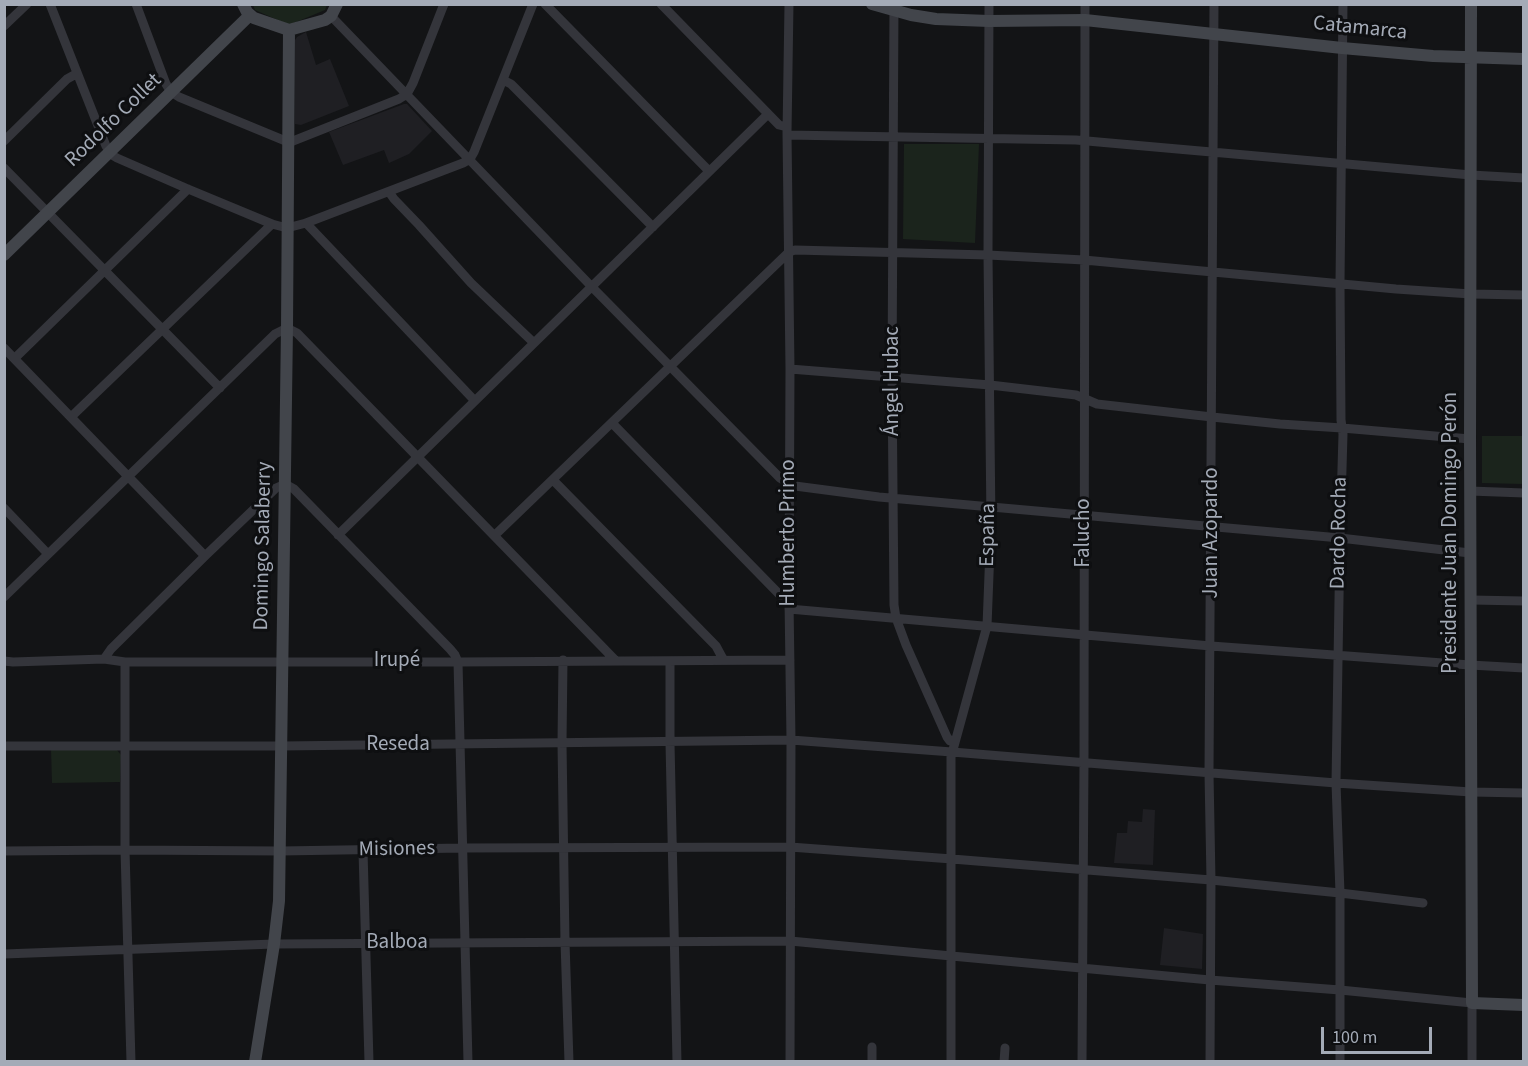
<!DOCTYPE html>
<meta charset="utf-8">
<style>
body{margin:0}
#map{position:relative;width:1528px;height:1066px;overflow:hidden;background:#131416;font-family:"Source Sans 3",sans-serif}
canvas{display:block}
.frame{position:absolute;inset:0;border:6px solid #a4abb7;pointer-events:none}
.scale{position:absolute;left:1321px;top:1027px;width:111px;height:27px;box-sizing:border-box;border:3px solid #a4abb7;border-top:0;padding-left:8px;font-size:18px;line-height:21px;white-space:nowrap;color:#a4abb7;-webkit-text-stroke:4px #0e0f11;paint-order:stroke}
</style>
<div id="map">
<canvas width="1528" height="1066"></canvas>
<div class="frame"></div>
<div class="scale">100 m</div>
</div>
<script>
const ctx = document.querySelector('canvas').getContext('2d');
ctx.lineJoin = 'round';
function fill(path, color) { ctx.fillStyle = color; ctx.fill(path, 'evenodd'); }
const poly = rows => new Path2D(rows.map(r => 'M' + r).join(''));
function stroke(path, color, width, dash) { ctx.strokeStyle = color; ctx.lineWidth = width; ctx.lineCap = dash ? 'butt' : 'round'; ctx.setLineDash(dash || []); ctx.stroke(path); }
function drawText(font, color, halo, rows, align = 'center') {
  ctx.font = font + ' "Source Sans 3",sans-serif'; ctx.lineWidth = 6; ctx.setLineDash([]); ctx.textBaseline = 'middle'; ctx.strokeStyle = halo; ctx.fillStyle = color; for (const [text, x, y, turn = 0] of rows) {
    ctx.save(); ctx.translate(x, y); ctx.rotate((+turn || 0) * Math.PI / 180); ctx.textAlign = isNaN(turn) ? turn : align; if (halo) ctx.strokeText(text, 0, 0); ctx.fillText(text, 0, 0); ctx.restore();
  }
}
const built = poly([
 [306,32,316,65,330,59,349,106,301,125,295,124,295,40,297,37],
 [404,104,407,104,432,131,409,154,389,163,384,150,343,165,329,132],
 [1143,809,1155,810,1153,865,1114,863,1117,833,1127,833,1128,821,1142,822],
 [1164,928,1203,934,1202,969,1160,965]
]);
const green = poly([
 [253,5,327,5,325,10,289,25,255,10],
 [904,144,979,144,975,243,903,239],
 [1482,436,1523,436,1523,484,1482,483],
 [51,749,117,750,121,755,120,782,52,783]
]);
const street = poly([
 [50,4,106,146,112,155,117,158,188,189,272,224,287,228,306,223,463,163,470,159,474,152,533,4],
 [136,4,166,84,171,92,179,97,288,142,293,141,399,99,407,94,413,83,444,4],
 [545,4,709,171],
 [661,4,779,125,787,127],
 [789,4,787,133,790,369,789,600,791,740,790,1062],
 [894,4,892,377,894,605,896,618,906,645,947,737,950,741,954,742],
 [331,16,592,287,780,478,789,484,795,486,879,497,1340,538,1470,553],
 [4,26,27,4],
 [503,80,511,84,653,227],
 [787,135,1076,140,1471,175,1524,178],
 [4,141,67,79,76,74],
 [4,168,220,388],
 [389,192,394,199,419,225,471,283,534,343],
 [306,223,475,401],
 [4,348,205,556],
 [15,358,188,189],
 [790,369,990,385,1076,395,1097,404,1212,417,1280,424,1342,428,1470,439],
 [71,417,272,224],
 [612,423,780,595,789,600],
 [553,480,716,646,723,659],
 [1470,491,1524,493],
 [4,508,48,554],
 [338,535,768,114],
 [495,535,789,252,795,250,988,255,1084,260,1396,289,1471,294,1524,295],
 [4,597,275,334,287,328,297,333,615,660],
 [1471,600,1524,601],
 [789,609,1211,646,1470,665,1524,668],
 [104,659,111,649,205,556,276,488,285,484,294,489,450,649,455,655,458,662,468,1062],
 [563,660,562,743,565,942,569,1062],
 [4,661,13,662,104,659,125,662,458,662,790,660],
 [670,661,670,743,677,1062],
 [125,662,125,850,131,1062],
 [4,746,281,746,791,740,952,752,1336,783,1471,792,1524,793],
 [4,851,125,850,281,851,462,848,790,847,952,859,1211,880,1340,893,1423,903],
 [363,851,369,1062],
 [4,954,274,944,790,941,1210,980,1340,990,1472,1003,1472,1062],
 [872,1047,872,1062],
 [951,1062,951,757,987,626,991,523,988,255,989,4],
 [1004,1062,1005,1048],
 [1082,1062,1084,763,1085,4],
 [1210,1062,1211,880,1209,773,1214,4],
 [1340,1062,1340,893,1336,783,1340,538,1343,434,1341,420,1340,283,1343,4]
]);
const secondary = poly([
 [243,4,247,12,254,18,289,30,325,20,331,16,337,4],
 [872,4,911,15,936,19,989,21,1085,20,1342,48,1433,56,1524,59],
 [1471,4,1470,439,1472,1003,1524,1005],
 [4,255,250,15],
 [255,1062,274,944,279,901,287,328,289,30]
]);
const streetNames = [
 ["Catamarca",1360,29,6],
 ["Rodolfo Collet",114,121,-44],
 ["Ángel Hubac",893,381,-90],
 ["Humberto Primo",789,533,-90],
 ["Falucho",1084,533,-90],
 ["Juan Azopardo",1212,533,-90],
 ["Dardo Rocha",1340,533,-89],
 ["Presidente Juan Domingo Perón",1451,533,-90],
 ["España",989,535,-89],
 ["Domingo Salaberry",264,546,-89],
 ["Irupé",397,661],
 ["Reseda",398,745],
 ["Misiones",397,850,-1],
 ["Balboa",397,943]
];
fill(built, '#1f1f23');
fill(green, '#1b241c');
stroke(street, '#34353b', 9);
stroke(secondary, '#42454b', 12);
drawText('21px', '#a4abb7', '#0e0f11', streetNames);
</script>
